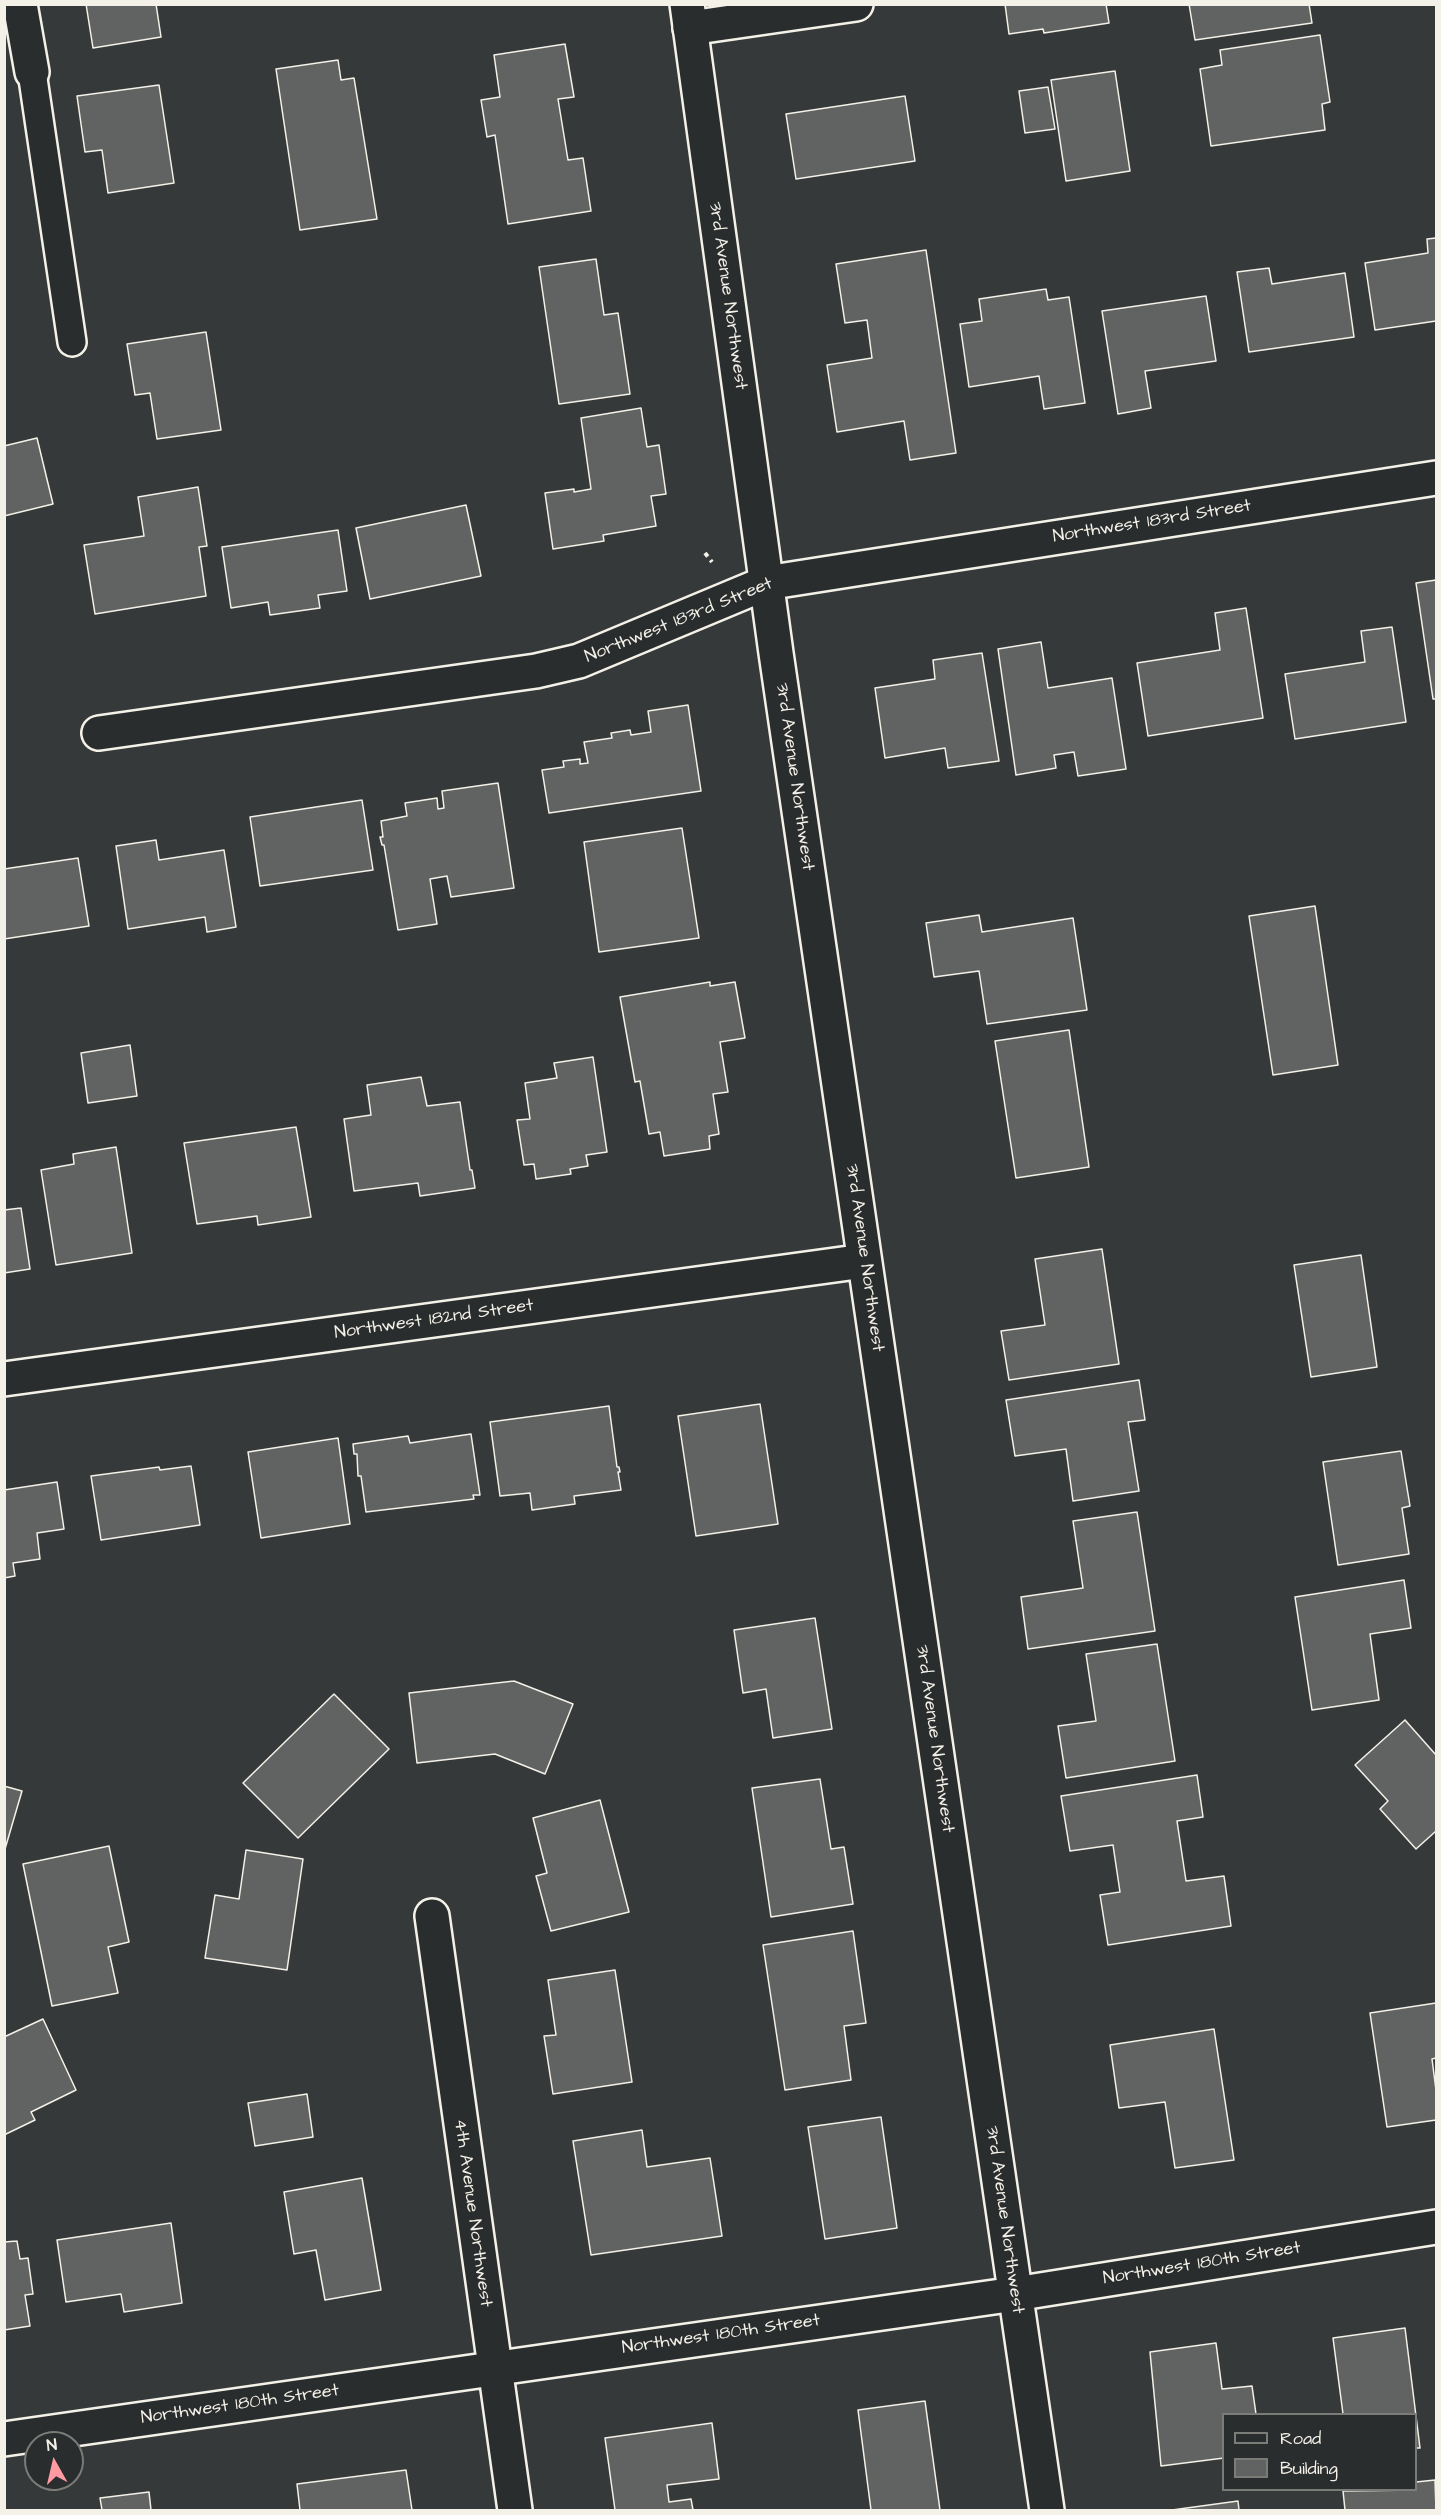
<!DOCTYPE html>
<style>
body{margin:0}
#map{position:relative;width:1441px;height:2515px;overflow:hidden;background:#363939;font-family:"Architects Daughter",sans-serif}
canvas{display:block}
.frame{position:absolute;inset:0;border:6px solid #f4f1e8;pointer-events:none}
.legend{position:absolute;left:1222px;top:2413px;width:195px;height:78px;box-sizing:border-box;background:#2a2d2e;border:2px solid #7b7b78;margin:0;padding:8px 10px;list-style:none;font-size:18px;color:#f4f1e8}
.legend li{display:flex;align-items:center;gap:12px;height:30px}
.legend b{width:30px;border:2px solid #7b7b78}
.north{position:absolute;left:24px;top:2431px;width:60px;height:60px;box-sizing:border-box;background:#2a2d2e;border:2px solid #7b7b78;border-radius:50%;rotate:352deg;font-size:16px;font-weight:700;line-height:24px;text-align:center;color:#f4f1e8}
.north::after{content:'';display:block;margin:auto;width:21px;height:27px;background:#ff9aa2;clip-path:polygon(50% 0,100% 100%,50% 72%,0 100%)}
</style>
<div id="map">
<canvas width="1441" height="2515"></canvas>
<div class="frame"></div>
<ul class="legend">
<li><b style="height:8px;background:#2a2d2e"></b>Road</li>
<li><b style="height:16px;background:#616362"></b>Building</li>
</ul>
<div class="north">N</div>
</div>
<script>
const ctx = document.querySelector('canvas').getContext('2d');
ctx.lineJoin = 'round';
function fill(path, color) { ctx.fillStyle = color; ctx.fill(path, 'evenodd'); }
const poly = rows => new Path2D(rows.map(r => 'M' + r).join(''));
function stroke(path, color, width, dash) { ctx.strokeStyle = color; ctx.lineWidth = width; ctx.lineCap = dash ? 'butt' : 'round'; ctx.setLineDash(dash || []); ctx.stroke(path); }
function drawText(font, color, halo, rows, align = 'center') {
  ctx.font = font + ' "Architects Daughter",sans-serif'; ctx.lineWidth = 4.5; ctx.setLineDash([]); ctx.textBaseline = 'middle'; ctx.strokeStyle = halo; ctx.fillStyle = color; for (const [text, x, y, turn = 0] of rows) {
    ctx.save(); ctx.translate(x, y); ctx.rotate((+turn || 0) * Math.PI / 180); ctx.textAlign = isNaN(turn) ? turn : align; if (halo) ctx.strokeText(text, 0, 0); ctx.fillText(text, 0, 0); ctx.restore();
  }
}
const building = poly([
 [86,4,156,4,161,37,93,48,86,4],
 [1005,4,1106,4,1109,23,1044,33,1043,29,1009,34,1005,4],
 [1189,4,1309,4,1312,23,1195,40,1189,4],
 [1320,35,1330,102,1322,104,1325,130,1211,146,1200,69,1222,65,1220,50,1320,35],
 [565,44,574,97,558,99,568,160,583,158,591,211,508,224,495,135,487,137,481,100,500,97,494,55,565,44],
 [338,60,341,80,354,78,377,219,300,230,276,69,338,60],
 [1115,71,1130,171,1066,181,1051,80,1115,71],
 [159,85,174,183,108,193,102,150,85,152,77,96,159,85],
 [1048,87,1055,129,1025,133,1019,91,1048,87],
 [905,96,915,161,796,179,786,114,905,96],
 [1436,238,1436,321,1375,330,1365,263,1428,253,1427,239,1436,238],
 [926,250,956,453,910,460,904,421,837,432,827,365,872,358,867,320,845,323,836,264,926,250],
 [596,259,604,315,618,313,630,394,559,404,539,267,596,259],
 [1269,268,1272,284,1345,273,1354,337,1249,352,1237,272,1269,268],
 [1046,289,1048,300,1069,297,1085,403,1044,409,1039,376,969,387,960,324,982,321,979,299,1046,289],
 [1206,296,1216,361,1145,371,1151,408,1118,414,1102,311,1206,296],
 [206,332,221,430,157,439,150,393,135,395,127,344,206,332],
 [641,408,647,447,659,445,666,494,651,496,656,526,603,535,604,541,553,549,545,493,574,489,574,492,591,489,581,418,641,408],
 [37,438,53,504,4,516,4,446,37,438],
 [198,487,207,546,199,547,206,596,95,614,84,545,144,536,138,497,198,487],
 [466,505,481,576,370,599,356,528,466,505],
 [338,530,347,591,318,595,320,608,270,615,268,602,231,608,222,547,338,530],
 [1436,580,1436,699,1433,699,1416,583,1436,580],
 [1246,608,1263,718,1148,736,1137,663,1220,650,1215,613,1246,608],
 [1392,627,1406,722,1295,739,1285,674,1365,662,1361,631,1392,627],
 [1041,642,1048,688,1112,678,1126,769,1078,776,1074,752,1054,755,1056,768,1016,775,998,649,1041,642],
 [982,653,999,761,948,768,945,748,885,758,875,688,935,679,933,660,982,653],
 [688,705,701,791,549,813,542,770,564,767,563,761,580,759,580,764,588,763,584,742,612,738,611,733,630,730,631,735,651,732,648,711,688,705],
 [498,783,514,888,451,897,447,876,430,879,437,924,398,930,384,845,382,845,380,837,383,837,381,821,407,816,405,803,437,798,438,809,444,808,442,791,498,783],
 [362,800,373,870,260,886,250,817,362,800],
 [682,828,699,938,599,952,584,842,682,828],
 [156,840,159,860,224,850,236,927,207,932,205,917,128,929,116,846,156,840],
 [78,858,89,926,4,939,4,869,78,858],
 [1315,906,1338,1065,1273,1075,1249,916,1315,906],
 [979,915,982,932,1073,918,1087,1010,987,1024,979,971,934,977,926,923,979,915],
 [710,982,710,986,735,982,745,1038,720,1042,728,1092,713,1094,719,1134,709,1136,710,1149,664,1156,660,1132,649,1134,640,1081,635,1082,620,997,710,982],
 [1069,1030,1089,1167,1016,1178,995,1041,1069,1030],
 [130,1045,137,1096,88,1103,81,1053,130,1045],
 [593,1057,607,1152,586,1155,588,1166,570,1169,571,1174,536,1179,534,1164,524,1165,517,1120,530,1119,525,1083,557,1078,554,1063,593,1057],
 [421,1077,427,1106,460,1102,470,1170,472,1170,475,1188,420,1196,418,1183,354,1191,344,1119,371,1115,367,1085,421,1077],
 [296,1127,311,1217,258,1225,257,1216,197,1224,184,1143,296,1127],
 [116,1147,132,1253,56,1265,41,1170,74,1164,73,1154,116,1147],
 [21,1208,30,1269,4,1273,4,1210,21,1208],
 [1102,1249,1119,1364,1009,1380,1001,1331,1045,1325,1035,1259,1102,1249],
 [1361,1255,1377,1367,1311,1377,1294,1265,1361,1255],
 [1139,1380,1145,1420,1128,1422,1139,1491,1073,1501,1066,1449,1015,1456,1006,1400,1139,1380],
 [760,1404,778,1524,696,1536,678,1416,760,1404],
 [609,1406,617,1467,619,1467,620,1472,618,1472,621,1490,574,1496,575,1504,532,1510,530,1493,500,1496,490,1422,609,1406],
 [471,1434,480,1495,473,1495,474,1499,366,1512,361,1476,358,1476,357,1454,354,1454,353,1444,408,1436,410,1443,471,1434],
 [338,1438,350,1524,261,1538,248,1452,338,1438],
 [1401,1451,1410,1506,1402,1508,1409,1554,1338,1565,1323,1462,1401,1451],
 [191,1466,200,1525,101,1540,91,1476,159,1467,160,1470,191,1466],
 [57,1482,64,1529,37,1533,40,1559,13,1563,15,1576,4,1578,4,1490,57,1482],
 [1137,1512,1155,1631,1028,1649,1021,1597,1083,1588,1073,1521,1137,1512],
 [1404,1580,1411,1628,1370,1634,1379,1700,1312,1710,1295,1597,1404,1580],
 [815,1618,832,1729,773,1738,766,1689,743,1693,734,1630,815,1618],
 [1157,1644,1175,1761,1066,1778,1058,1726,1096,1721,1086,1654,1157,1644],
 [514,1681,573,1704,545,1774,495,1754,417,1763,409,1693,514,1681],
 [334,1694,389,1749,298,1838,243,1783,334,1694],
 [1405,1720,1436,1755,1436,1831,1416,1849,1380,1809,1388,1801,1355,1765,1405,1720],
 [1197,1775,1203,1817,1177,1821,1186,1881,1224,1876,1231,1926,1108,1945,1100,1895,1120,1892,1113,1845,1070,1851,1061,1796,1197,1775],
 [820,1779,831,1849,844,1847,853,1904,771,1917,752,1788,820,1779],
 [4,1786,22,1791,5,1849,4,1849,4,1786],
 [600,1800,629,1912,551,1931,536,1876,547,1873,533,1818,600,1800],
 [109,1846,129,1942,108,1947,118,1993,52,2006,23,1864,109,1846],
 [246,1850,303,1859,287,1970,205,1958,215,1895,239,1899,246,1850],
 [853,1931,866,2023,844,2026,851,2080,785,2090,763,1945,853,1931],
 [615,1970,632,2082,553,2094,544,2036,556,2035,548,1980,615,1970],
 [1436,2003,1436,2058,1432,2059,1436,2090,1436,2120,1387,2127,1370,2013,1436,2003],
 [43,2019,76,2090,31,2112,35,2120,4,2135,4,2037,43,2019],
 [1214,2029,1234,2160,1175,2168,1165,2102,1119,2108,1110,2045,1214,2029],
 [307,2094,313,2137,255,2146,248,2103,307,2094],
 [881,2117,897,2228,825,2239,808,2127,881,2117],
 [642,2130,647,2167,710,2158,722,2236,591,2255,573,2141,642,2130],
 [362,2178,381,2290,325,2300,316,2250,294,2254,284,2192,362,2178],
 [171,2223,182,2303,124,2312,121,2294,66,2302,57,2240,171,2223],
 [17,2241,20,2259,28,2258,33,2294,25,2295,30,2326,4,2330,4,2242,17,2241],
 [1405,2328,1420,2448,1416,2448,1416,2414,1343,2414,1333,2338,1405,2328],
 [1216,2343,1222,2389,1252,2386,1256,2414,1224,2414,1224,2458,1161,2466,1150,2352,1216,2343],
 [925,2401,940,2510,871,2510,858,2410,925,2401],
 [712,2423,719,2479,667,2485,669,2502,691,2499,693,2510,615,2510,605,2438,712,2423],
 [406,2470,412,2510,300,2510,297,2484,406,2470],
 [1435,2480,1436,2510,1345,2510,1343,2491,1416,2490,1416,2482,1435,2480],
 [149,2492,151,2510,102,2510,100,2498,149,2492],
 [1238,2501,1239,2510,1172,2510,1238,2501]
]);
const path = poly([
 [705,553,712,562]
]);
const service = poly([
 [32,72,72,342]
]);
const minor = poly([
 [20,4,32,72],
 [690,28,856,4],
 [99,733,536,671,579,661,766,583,1436,478],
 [4,1379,864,1261],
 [432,1916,515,2510],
 [4,2439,1015,2294,1436,2227]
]);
const tertiary = poly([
 [687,4,776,653,1047,2510]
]);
const streetNames = [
 ["3rd Avenue Northwest",727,296,82],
 ["Northwest 183rd Street",1152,522,-9],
 ["Northwest 183rd Street",679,621,-22],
 ["3rd Avenue Northwest",794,777,82],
 ["3rd Avenue Northwest",864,1258,82],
 ["Northwest 182nd Street",434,1320,-8],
 ["3rd Avenue Northwest",934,1739,82],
 ["4th Avenue Northwest",472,2213,82],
 ["3rd Avenue Northwest",1004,2220,82],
 ["Northwest 180th Street",1202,2264,-9],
 ["Northwest 180th Street",721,2335,-8],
 ["Northwest 180th Street",240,2405,-8]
];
fill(building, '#616362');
stroke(building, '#f4f1e8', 1.5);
stroke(service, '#f4f1e8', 32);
stroke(minor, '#f4f1e8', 38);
stroke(tertiary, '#f4f1e8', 38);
stroke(path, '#f4f1e8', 4, [4.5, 4.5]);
stroke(service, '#2a2d2e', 27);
stroke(minor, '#2a2d2e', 33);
stroke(tertiary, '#2a2d2e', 33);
drawText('18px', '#f4f1e8', '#2a2d2e', streetNames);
</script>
